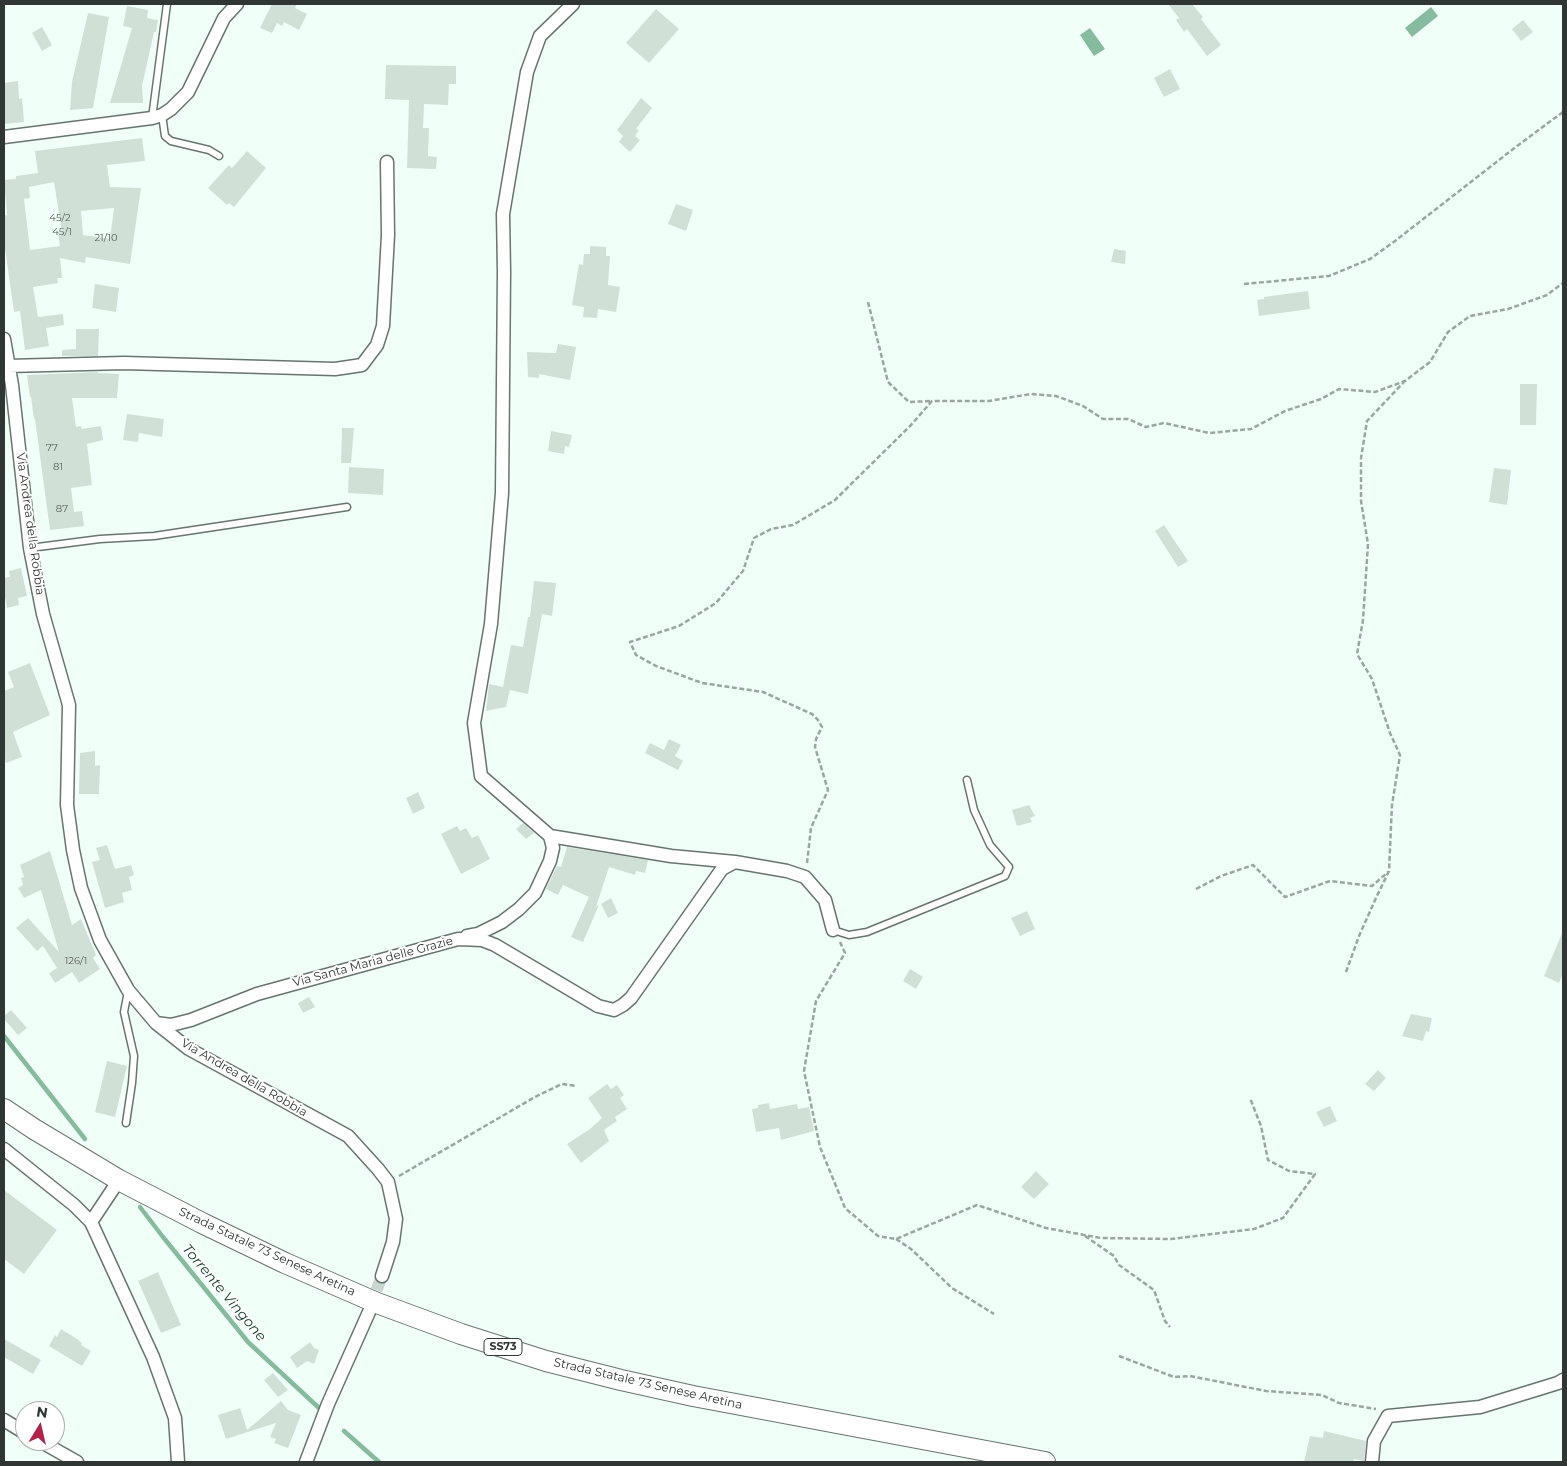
<!DOCTYPE html>
<style>
body{margin:0}
#map{position:relative;width:1567px;height:1466px;overflow:hidden;background:#f0fff7;font-family:Montserrat,sans-serif}
canvas{display:block}
.frame{position:absolute;inset:0;border:5px solid #303633;pointer-events:none}
.north{position:absolute;left:15px;top:1401px;width:50px;height:50px;box-sizing:border-box;background:#fff;border:1px solid #acafad;border-radius:50%;rotate:9deg;font-size:14px;font-weight:700;line-height:20px;text-align:center;color:#303633}
.north::after{content:'';display:block;margin:auto;width:18px;height:22px;background:#b32149;clip-path:polygon(50% 0,100% 100%,50% 72%,0 100%)}
</style>
<div id="map">
<canvas width="1567" height="1466"></canvas>
<div class="frame"></div>
<div class="north">N</div>
</div>
<script>
const ctx = document.querySelector('canvas').getContext('2d');
ctx.lineJoin = 'round';
function fill(path, color) { ctx.fillStyle = color; ctx.fill(path, 'evenodd'); }
const poly = rows => new Path2D(rows.map(r => 'M' + r).join(''));
function stroke(path, color, width, dash) { ctx.strokeStyle = color; ctx.lineWidth = width; ctx.lineCap = dash ? 'butt' : 'round'; ctx.setLineDash(dash || []); ctx.stroke(path); }
function drawText(font, color, halo, rows, align = 'center') {
  ctx.font = font + ' Montserrat,sans-serif'; ctx.lineWidth = 4; ctx.setLineDash([]); ctx.textBaseline = 'middle'; ctx.strokeStyle = halo; ctx.fillStyle = color; for (const [text, x, y, turn = 0] of rows) {
    ctx.save(); ctx.translate(x, y); ctx.rotate((+turn || 0) * Math.PI / 180); ctx.textAlign = isNaN(turn) ? turn : align; if (halo) ctx.strokeText(text, 0, 0); ctx.fillText(text, 0, 0); ctx.restore();
  }
}
const water = poly([
 [1431,7,1438,16,1412,37,1405,28],
 [1090,28,1105,49,1094,56,1080,35]
]);
const stream = poly([
 [4,1036,85,1139],
 [140,1207,163,1237,248,1342,319,1408],
 [344,1431,379,1462]
]);
const building = poly([
 [272,4,297,4,295,8,307,14,299,30,284,22,282,26,277,23,272,33,260,28],
 [1168,4,1192,4,1203,17,1201,19,1221,45,1207,56,1187,29,1184,32,1176,20,1179,18],
 [127,6,148,10,147,18,158,20,156,32,154,32,142,86,143,103,110,103,132,28,123,26],
 [656,9,679,29,649,63,626,43],
 [88,13,109,17,93,108,70,110,72,82],
 [1523,20,1533,32,1521,41,1512,29],
 [42,27,52,45,42,51,32,33],
 [386,65,456,66,456,84,449,84,448,105,424,104,423,128,429,128,428,156,437,157,436,169,407,168,409,100,385,99],
 [1170,69,1180,89,1164,97,1154,78],
 [18,81,19,99,22,98,24,122,4,124,4,83],
 [641,98,652,108,636,129,639,130,635,136,640,140,630,152,619,142,623,136,617,130],
 [142,138,145,161,107,165,110,187,141,188,130,264,86,257,85,263,60,258,62,278,57,278,58,283,33,287,38,317,63,314,64,325,46,328,49,346,25,350,20,311,14,312,4,241,4,216,7,215,4,180,16,179,16,176,38,173,35,151],
 [54,182,62,232,58,233,60,246,30,250,24,199,30,198,29,187],
 [114,208,110,239,83,235,81,211],
 [247,151,266,168,234,207,229,203,227,205,208,188,229,165,232,168],
 [676,204,693,210,686,231,668,224],
 [590,246,606,247,606,256,610,256,608,285,620,287,616,312,598,309,597,318,583,317,584,307,572,305,579,264,583,265,584,254,590,254],
 [1114,249,1126,251,1125,264,1111,262],
 [95,284,119,288,116,312,92,308],
 [1308,291,1310,309,1259,316,1257,300,1264,299,1264,297],
 [76,329,99,329,98,356,62,356,62,350,76,349],
 [558,344,576,347,570,380,539,374,539,378,528,377,527,352,556,353],
 [98,372,98,373,119,374,117,398,72,398,76,427,81,426,82,429,101,426,103,440,87,444,92,485,71,488,74,512,82,511,84,526,50,530,35,419,34,419,31,397,30,397,27,375],
 [1520,384,1537,384,1536,425,1520,425],
 [127,414,164,419,162,437,139,433,138,442,123,440],
 [342,428,354,428,351,463,341,463],
 [551,431,572,435,569,447,565,446,564,454,548,451],
 [349,467,384,469,383,495,348,493],
 [1494,468,1511,470,1507,505,1489,502],
 [1164,525,1188,561,1178,567,1155,531],
 [21,568,27,596,18,598,19,605,7,608,4,592,4,578,10,577,9,571],
 [534,581,556,583,552,616,542,614,528,694,510,690,506,707,486,711,489,684,503,687,511,645,523,647,528,617,530,617],
 [30,663,50,715,13,732,22,757,6,763,4,756,4,691,14,687,8,672],
 [669,739,681,745,675,756,683,761,678,770,645,753,650,743,664,750],
 [95,751,95,766,100,765,99,794,79,794,80,753],
 [418,792,425,808,413,814,406,798],
 [1029,805,1035,816,1030,818,1032,822,1017,826,1012,810],
 [523,823,534,833,526,839,516,829],
 [457,826,460,831,466,828,472,838,478,835,490,859,461,874,441,834],
 [107,845,115,869,131,865,134,875,129,877,132,890,122,893,124,902,105,908,92,862,100,860,96,848],
 [567,847,648,860,645,873,636,871,635,875,609,867,596,907,599,905,583,942,571,937,589,897,563,885,558,895,546,889,557,866,561,867],
 [50,851,72,925,81,919,96,955,93,958,100,969,79,983,72,972,55,983,49,973,57,968,43,946,37,951,16,928,28,918,59,952,41,890,24,898,18,888,23,885,21,878,24,877,20,865],
 [611,898,618,913,608,918,601,904],
 [1027,911,1035,929,1020,936,1011,918],
 [1563,931,1563,973,1559,983,1544,976],
 [910,969,923,977,916,989,903,981],
 [309,997,315,1007,303,1013,298,1003],
 [11,1010,27,1028,18,1035,4,1019,4,1016],
 [1411,1014,1432,1018,1429,1032,1426,1031,1423,1041,1402,1036],
 [107,1061,127,1066,115,1117,95,1112],
 [1378,1070,1386,1078,1374,1091,1365,1084],
 [607,1084,611,1089,617,1085,624,1095,620,1098,627,1109,615,1117,617,1121,604,1130,609,1141,581,1163,567,1144,590,1129,602,1118,588,1098],
 [769,1103,770,1109,797,1104,798,1109,809,1107,814,1131,781,1140,779,1128,756,1132,752,1109,758,1108,758,1105],
 [1330,1106,1337,1121,1324,1127,1316,1112],
 [1036,1171,1049,1184,1034,1199,1021,1187],
 [4,1190,57,1230,24,1274,4,1259],
 [158,1272,181,1325,161,1333,138,1281],
 [61,1329,77,1339,82,1343,81,1345,91,1351,82,1366,49,1346,55,1335,57,1337],
 [4,1339,41,1360,33,1374,4,1357],
 [310,1342,314,1348,319,1350,314,1364,307,1361,297,1368,290,1357],
 [273,1373,288,1390,278,1397,264,1380],
 [281,1401,288,1410,301,1415,288,1448,274,1443,276,1439,270,1437,276,1423,226,1439,218,1415,240,1408,247,1430],
 [1324,1431,1366,1441,1364,1461,1354,1459,1353,1462,1304,1462,1310,1436,1323,1438]
]);
const minorTunnel = poly([
 [370,1307,382,1276]
]);
const path = poly([
 [1244,284,1329,276,1370,259,1395,241,1517,146,1563,112],
 [868,302,888,382,909,402,931,401],
 [807,863,811,828,828,790,815,747,816,739,822,727,818,720,812,714,763,692,702,683,656,666,636,655,630,642,679,626,716,603,743,571,754,538,771,529,793,525,835,500,911,425,932,401,989,401,1031,394,1056,396,1083,406,1103,419,1128,419,1146,427,1164,423,1209,433,1251,429,1285,411,1321,399,1339,389,1375,392,1405,381,1430,362,1448,332,1470,316,1508,309,1547,295,1563,283],
 [1196,889,1221,876,1253,865,1285,897,1330,881,1372,886,1388,872],
 [840,942,845,953,816,1001,804,1071,820,1147,845,1208,878,1236,896,1239,977,1205,1046,1228,1101,1238,1171,1239,1254,1229,1283,1218,1315,1174,1289,1171,1268,1160,1261,1126,1250,1098],
 [1346,972,1359,936,1376,898,1389,871,1392,805,1400,755,1390,733,1372,679,1357,654,1363,620,1368,544,1361,501,1361,458,1367,421,1404,382],
 [399,1176,535,1097,562,1084,576,1086],
 [1085,1236,1114,1256,1119,1265,1154,1290,1165,1321,1170,1327],
 [896,1239,911,1249,952,1288,994,1314],
 [1119,1356,1174,1377,1190,1376,1266,1391,1322,1395,1339,1403,1376,1409]
]);
const service = poly([
 [162,115,165,136,171,141,209,150,219,156],
 [152,118,167,4],
 [30,548,100,539,154,536,347,507],
 [833,930,849,935,867,932,1005,876,1009,867,990,845,974,810,967,780],
 [126,1123,132,1083,134,1056,124,1012,128,991]
]);
const minor = poly([
 [573,4,540,36,527,72,503,214,504,272,502,493,491,624,474,723,481,776,550,836,671,856,735,862],
 [4,137,152,118,162,115,171,109,188,92,224,18,237,4],
 [4,339,12,385,30,548,43,614,69,705,67,805,73,850,81,888,100,940,128,990,156,1023,189,1049,348,1136,378,1169,388,1182,396,1219,393,1242,382,1276],
 [8,366,124,363,335,369,362,365,377,345,383,326,388,235,387,162],
 [467,936,478,934,502,922,519,909,535,893,550,861,553,848,550,836],
 [156,1023,171,1025,191,1020,257,994,458,939,482,940,495,945,598,1006,614,1010,623,1005,631,998,722,869,735,862,787,871,805,877,825,900,833,930],
 [4,1149,74,1205,91,1222],
 [119,1180,91,1222,153,1357,175,1418,178,1462],
 [4,1420,25,1433],
 [40,1441,77,1462],
 [306,1462,328,1404,369,1312],
 [1372,1462,1374,1441,1388,1416,1480,1407,1558,1383,1563,1380]
]);
const primary = poly([
 [4,1109,34,1129,119,1180,202,1223,285,1263,377,1303,461,1334,546,1361,621,1380,693,1396,1045,1462]
]);
const numberNames = [
 ["45/2",60,218],
 ["45/1",62,232],
 ["21/10",106,238],
 ["77",52,448],
 ["81",58,467],
 ["87",62,509],
 ["126/1",76,961]
];
const shields = [
 [503,1347,38]
];
const shieldNames = [
 ["SS73",503,1347]
];
const streetNames = [
 ["Via Andrea della Robbia",30,524,82],
 ["Via Santa Maria delle Grazie",373,962,-15],
 ["Via Andrea della Robbia",244,1078,30],
 ["Strada Statale 73 Senese Aretina",267,1252,25],
 ["Strada Statale 73 Senese Aretina",648,1384,13]
];
const waterNames = [
 ["Torrente Vingone",224,1293,50]
];
fill(water, '#87bba0');
stroke(stream, '#87bba0', 4.5);
fill(building, '#d1e0d7');
stroke(minorTunnel, '#cad7d0', 12, [12, 6]);
stroke(service, '#68756e', 9);
stroke(minor, '#68756e', 15);
stroke(primary, '#68756e', 22);
stroke(path, '#9ba6a0', 2.5, [5, 2.5]);
stroke(service, '#fff', 6);
stroke(minor, '#fff', 12);
stroke(primary, '#fff', 20);
drawText('10px', '#58605c', null, numberNames);
for (const [x, y, w] of shields) { const box = new Path2D(); box.roundRect(x - w / 2, y - 8.5, w, 17, 4); ctx.fillStyle = '#fff'; ctx.fill(box); stroke(box, '#303633', 1); }
drawText('bold 11px', '#303633', null, shieldNames);
drawText('12px', '#303633', '#fff', streetNames);
drawText('italic 14px', '#0c3826', '#fff', waterNames);
</script>
